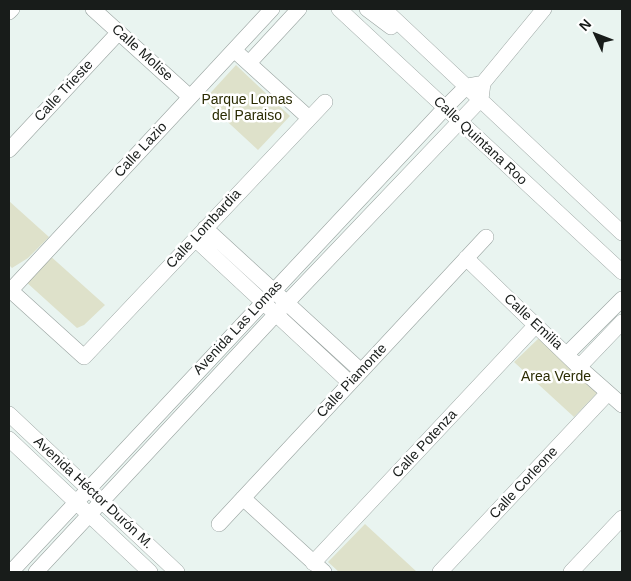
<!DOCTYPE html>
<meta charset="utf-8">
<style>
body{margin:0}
#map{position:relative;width:631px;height:581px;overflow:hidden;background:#e9f4f0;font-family:Helvetica,sans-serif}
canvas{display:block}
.frame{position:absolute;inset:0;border:10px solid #181c1a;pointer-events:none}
.north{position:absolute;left:571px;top:10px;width:50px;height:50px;-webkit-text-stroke:4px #fff;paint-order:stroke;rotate:313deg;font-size:14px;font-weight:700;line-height:20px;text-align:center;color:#181c1a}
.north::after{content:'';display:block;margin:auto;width:18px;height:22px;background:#181c1a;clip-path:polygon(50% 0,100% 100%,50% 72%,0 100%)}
</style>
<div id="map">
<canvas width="631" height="581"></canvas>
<div class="frame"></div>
<div class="north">N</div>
</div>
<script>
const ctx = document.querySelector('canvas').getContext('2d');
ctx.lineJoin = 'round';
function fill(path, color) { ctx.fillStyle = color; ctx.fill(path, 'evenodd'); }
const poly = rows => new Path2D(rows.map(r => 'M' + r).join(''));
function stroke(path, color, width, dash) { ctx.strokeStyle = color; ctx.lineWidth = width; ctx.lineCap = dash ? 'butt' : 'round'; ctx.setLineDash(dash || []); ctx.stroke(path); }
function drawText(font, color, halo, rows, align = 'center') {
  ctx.font = font + ' Helvetica,sans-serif'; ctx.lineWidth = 5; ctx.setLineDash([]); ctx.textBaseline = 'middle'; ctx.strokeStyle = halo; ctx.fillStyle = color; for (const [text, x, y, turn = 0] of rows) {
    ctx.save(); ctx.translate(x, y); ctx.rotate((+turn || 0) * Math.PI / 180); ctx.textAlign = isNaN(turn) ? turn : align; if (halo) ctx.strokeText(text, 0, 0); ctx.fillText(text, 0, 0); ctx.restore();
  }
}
const green = poly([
 [236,65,290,116,258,150,204,100],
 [9,201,49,237,28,258,12,268,9,265],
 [48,254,105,305,84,325,77,328,25,281],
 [539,338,597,393,574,417,514,362],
 [365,524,417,572,339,572,328,562]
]);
const minor = poly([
 [93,9,190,97],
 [339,9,622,272],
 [367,9,391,27],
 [384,9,622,233],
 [9,12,12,9],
 [234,50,309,118],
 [249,63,299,9],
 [9,150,119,32],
 [205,228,361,371],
 [195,239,350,383],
 [466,258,579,367,622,405],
 [9,289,84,357,325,102],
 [11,290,272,9],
 [567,354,622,299],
 [579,367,622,322],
 [9,414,177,572],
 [9,439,150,572],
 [243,498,324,572],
 [219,524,486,237],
 [313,563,536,325],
 [11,572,445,108,467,86,483,83],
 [36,572,276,314,481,99,483,83,544,9],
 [440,572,608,393],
 [571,572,622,518]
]);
const streetNames = [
 ["Calle Molise",142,53,42],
 ["Calle Trieste",64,91,-47],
 ["Calle Quintana Roo",480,141,43],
 ["Calle Lazio",141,150,-47],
 ["Calle Lombardia",204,229,-47],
 ["Calle Emilia",533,322,43],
 ["Avenida Las Lomas",238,328,-47],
 ["Calle Piamonte",352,381,-47],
 ["Calle Potenza",425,444,-47],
 ["Calle Corleone",524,483,-47],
 ["Avenida Héctor Durón M.",93,493,43]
];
const parkNames = [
 ["Parque Lomas",247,100],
 ["del Paraiso",247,116],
 ["Area Verde",556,377]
];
fill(green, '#dee1ca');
stroke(minor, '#99a3a0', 16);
stroke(minor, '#fff', 15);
drawText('14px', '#181c1a', '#fff', streetNames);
drawText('14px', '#2b2c03', '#fff', parkNames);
</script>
